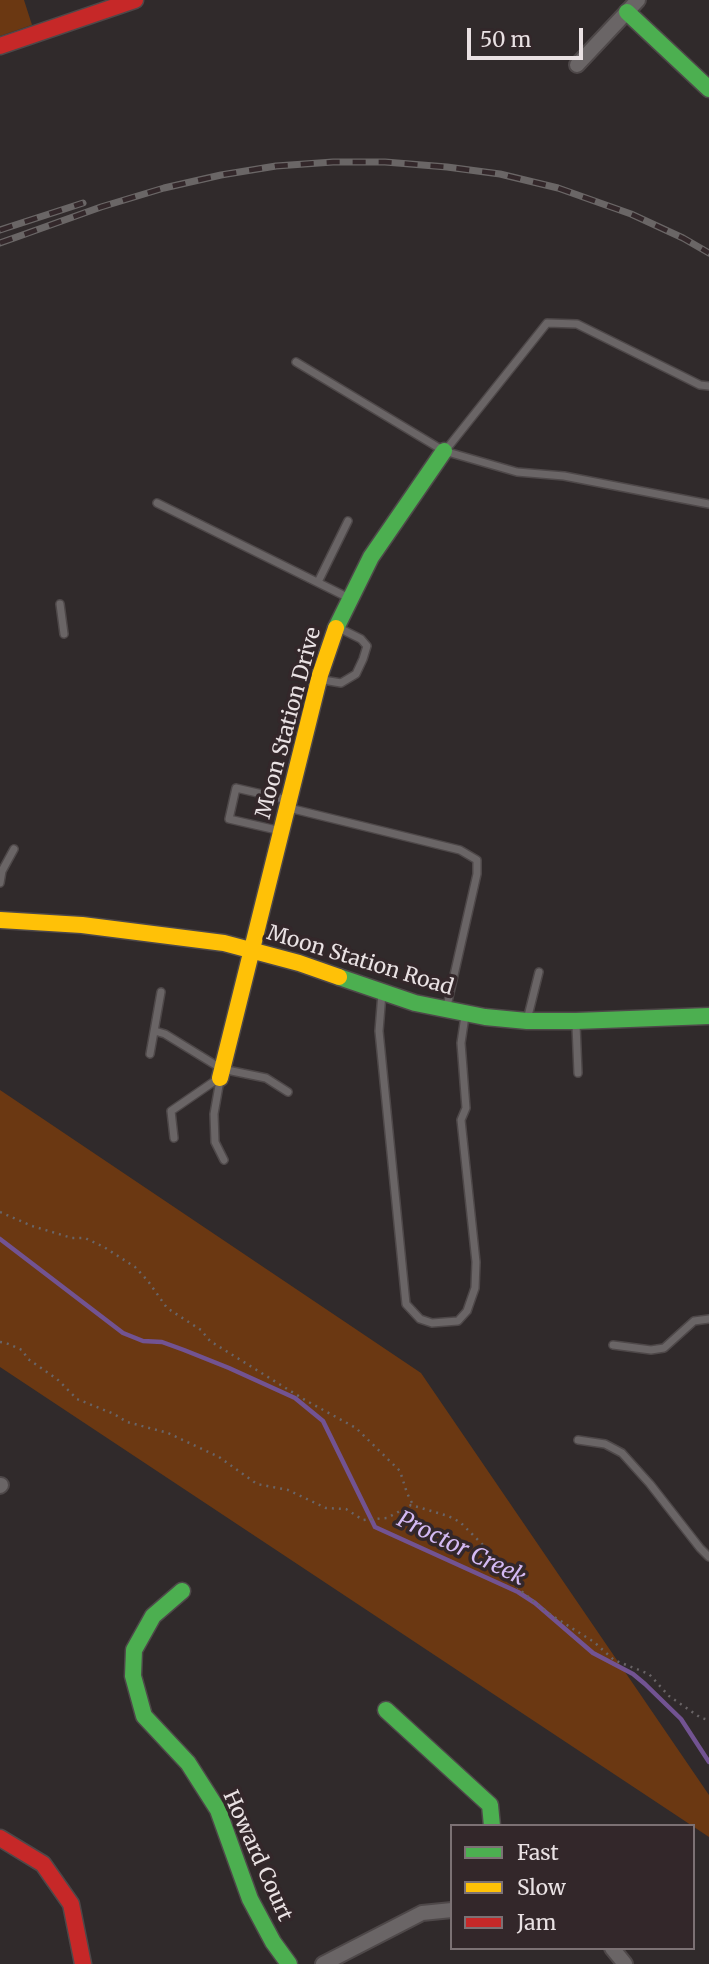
<!DOCTYPE html>
<style>
body{margin:0}
#map{position:relative;width:709px;height:1964px;overflow:hidden;background:#302a2b;font-family:Merriweather,serif}
canvas{display:block}
.legend{position:absolute;left:450px;top:1824px;width:245px;height:126px;box-sizing:border-box;background:#33272a;border:2px solid #7c7174;margin:0;padding:9px 12px;list-style:none;font-size:21px;color:#e9e1e3}
.legend li{display:flex;align-items:center;gap:14px;height:35px}
.legend b{width:35px;border:2px solid #7c7174}
.scale{position:absolute;left:467px;top:28px;width:116px;height:32px;box-sizing:border-box;border:4px solid #e9e1e3;border-top:0;padding-left:9px;font-size:21px;line-height:24px;white-space:nowrap;color:#e9e1e3;-webkit-text-stroke:5px #33272a;paint-order:stroke}
</style>
<div id="map">
<canvas width="709" height="1964"></canvas>
<ul class="legend">
<li><b style="height:9px;background:#4caf50"></b>Fast</li>
<li><b style="height:9px;background:#ffc107"></b>Slow</li>
<li><b style="height:9px;background:#c62828"></b>Jam</li>
</ul>
<div class="scale">50 m</div>
</div>
<script>
const ctx = document.querySelector('canvas').getContext('2d');
ctx.lineJoin = 'round';
function fill(path, color) { ctx.fillStyle = color; ctx.fill(path, 'evenodd'); }
const poly = rows => new Path2D(rows.map(r => 'M' + r).join(''));
function stroke(path, color, width, dash) { ctx.strokeStyle = color; ctx.lineWidth = width; ctx.lineCap = dash ? 'butt' : 'round'; ctx.setLineDash(dash || []); ctx.stroke(path); }
function drawText(font, color, halo, rows, align = 'center') {
  ctx.font = font + ' Merriweather,serif'; ctx.lineWidth = 7; ctx.setLineDash([]); ctx.textBaseline = 'middle'; ctx.strokeStyle = halo; ctx.fillStyle = color; for (const [text, x, y, turn = 0] of rows) {
    ctx.save(); ctx.translate(x, y); ctx.rotate((+turn || 0) * Math.PI / 180); ctx.textAlign = isNaN(turn) ? turn : align; if (halo) ctx.strokeText(text, 0, 0); ctx.fillText(text, 0, 0); ctx.restore();
  }
}
const green = poly([
 [0,0,24,0,32,25,0,36],
 [0,1090,421,1373,709,1795,709,1837,0,1367]
]);
const stream = poly([
 [0,1239,123,1333,143,1341,162,1342,184,1350,229,1368,295,1398,323,1421,375,1527,518,1592,535,1603,593,1653,633,1674,645,1684,681,1719,709,1762]
]);
const path = poly([
 [0,1212,32,1226,72,1238,85,1238,104,1247,135,1267,148,1281,167,1308,201,1330,210,1341,305,1400,356,1428,400,1471,407,1493,414,1507],
 [0,1342,6,1343,22,1350,28,1359,57,1379,77,1399,114,1414,127,1422,168,1433,219,1457,257,1484,288,1490,326,1508,346,1509,363,1520,387,1518,411,1505,448,1516,460,1522,485,1547,498,1566,510,1578,521,1591,551,1615,594,1642,614,1660,649,1674,669,1696,701,1718,709,1720]
]);
const lane = poly([
 [296,362,444,451,517,472,564,476,709,504],
 [445,451,547,323,577,324,680,375,700,385,709,386],
 [157,503,349,598],
 [318,582,348,521],
 [60,604,64,634],
 [323,680,341,683,356,674,363,659,367,646,361,639,339,628],
 [289,808,460,850,477,860,477,874,447,1006],
 [281,831,229,819,236,788,288,800],
 [0,883,2,871,14,849],
 [382,993,379,1031,406,1304,420,1319,432,1323,458,1321,467,1311,475,1288,476,1262,461,1120,466,1108,461,1043,465,1016],
 [527,1020,539,972],
 [576,1025,578,1073],
 [155,1031,165,1034,222,1069,266,1078,288,1092],
 [150,1054,161,992],
 [220,1080,214,1114,215,1142,224,1160],
 [174,1138,171,1111,219,1078],
 [613,1345,651,1350,664,1348,694,1321,709,1319],
 [578,1440,605,1444,622,1453,650,1484,700,1548,709,1557]
]);
const street = poly([
 [577,65,638,0],
 [0,1486,1,1485],
 [612,1948,625,1964],
 [323,1964,422,1913,452,1910]
]);
const fast = poly([
 [627,12,709,89],
 [336,628,371,557,444,451],
 [339,977,415,1003,485,1017,527,1021,576,1021,709,1016],
 [182,1591,153,1616,134,1650,133,1676,144,1716,188,1763,218,1810,250,1899,273,1942,289,1964],
 [386,1710,490,1805,492,1826]
]);
const slow = poly([
 [0,920,82,925,224,943,299,963,339,977],
 [220,1078,320,675,336,628]
]);
const jam = poly([
 [0,46,135,0],
 [0,1838,43,1864,71,1904,83,1964]
]);
const rail = poly([
 [0,230,83,203],
 [0,243,101,207,164,188,221,175,276,166,333,162,385,162,447,167,500,174,558,188,631,214,683,238,709,253]
]);
const streetNames = [
 ["Moon Station Drive",289,723,-75],
 ["Moon Station Road",360,961,17],
 ["Howard Court",257,1856,66]
];
const waterNames = [
 ["Proctor Creek",461,1549,26]
];
fill(green, '#6b3812');
stroke(stream, '#725392', 4.5);
stroke(lane, '#4e4849', 10);
stroke(street, '#4e4849', 18);
stroke(fast, '#4e4849', 19);
stroke(slow, '#4e4849', 19);
stroke(jam, '#4e4849', 19);
stroke(path, '#696466', 2.5, [2, 5]);
stroke(lane, '#6a6566', 7);
stroke(street, '#6a6566', 14);
stroke(fast, '#4caf50', 16);
stroke(slow, '#ffc107', 16);
stroke(jam, '#c62828', 16);
stroke(rail, '#6a6666', 7);
stroke(rail, '#33272a', 4.5, [13]);
drawText('21px', '#e9e1e3', '#33272a', streetNames);
drawText('italic 23px', '#d3b9f3', '#33272a', waterNames);
</script>
